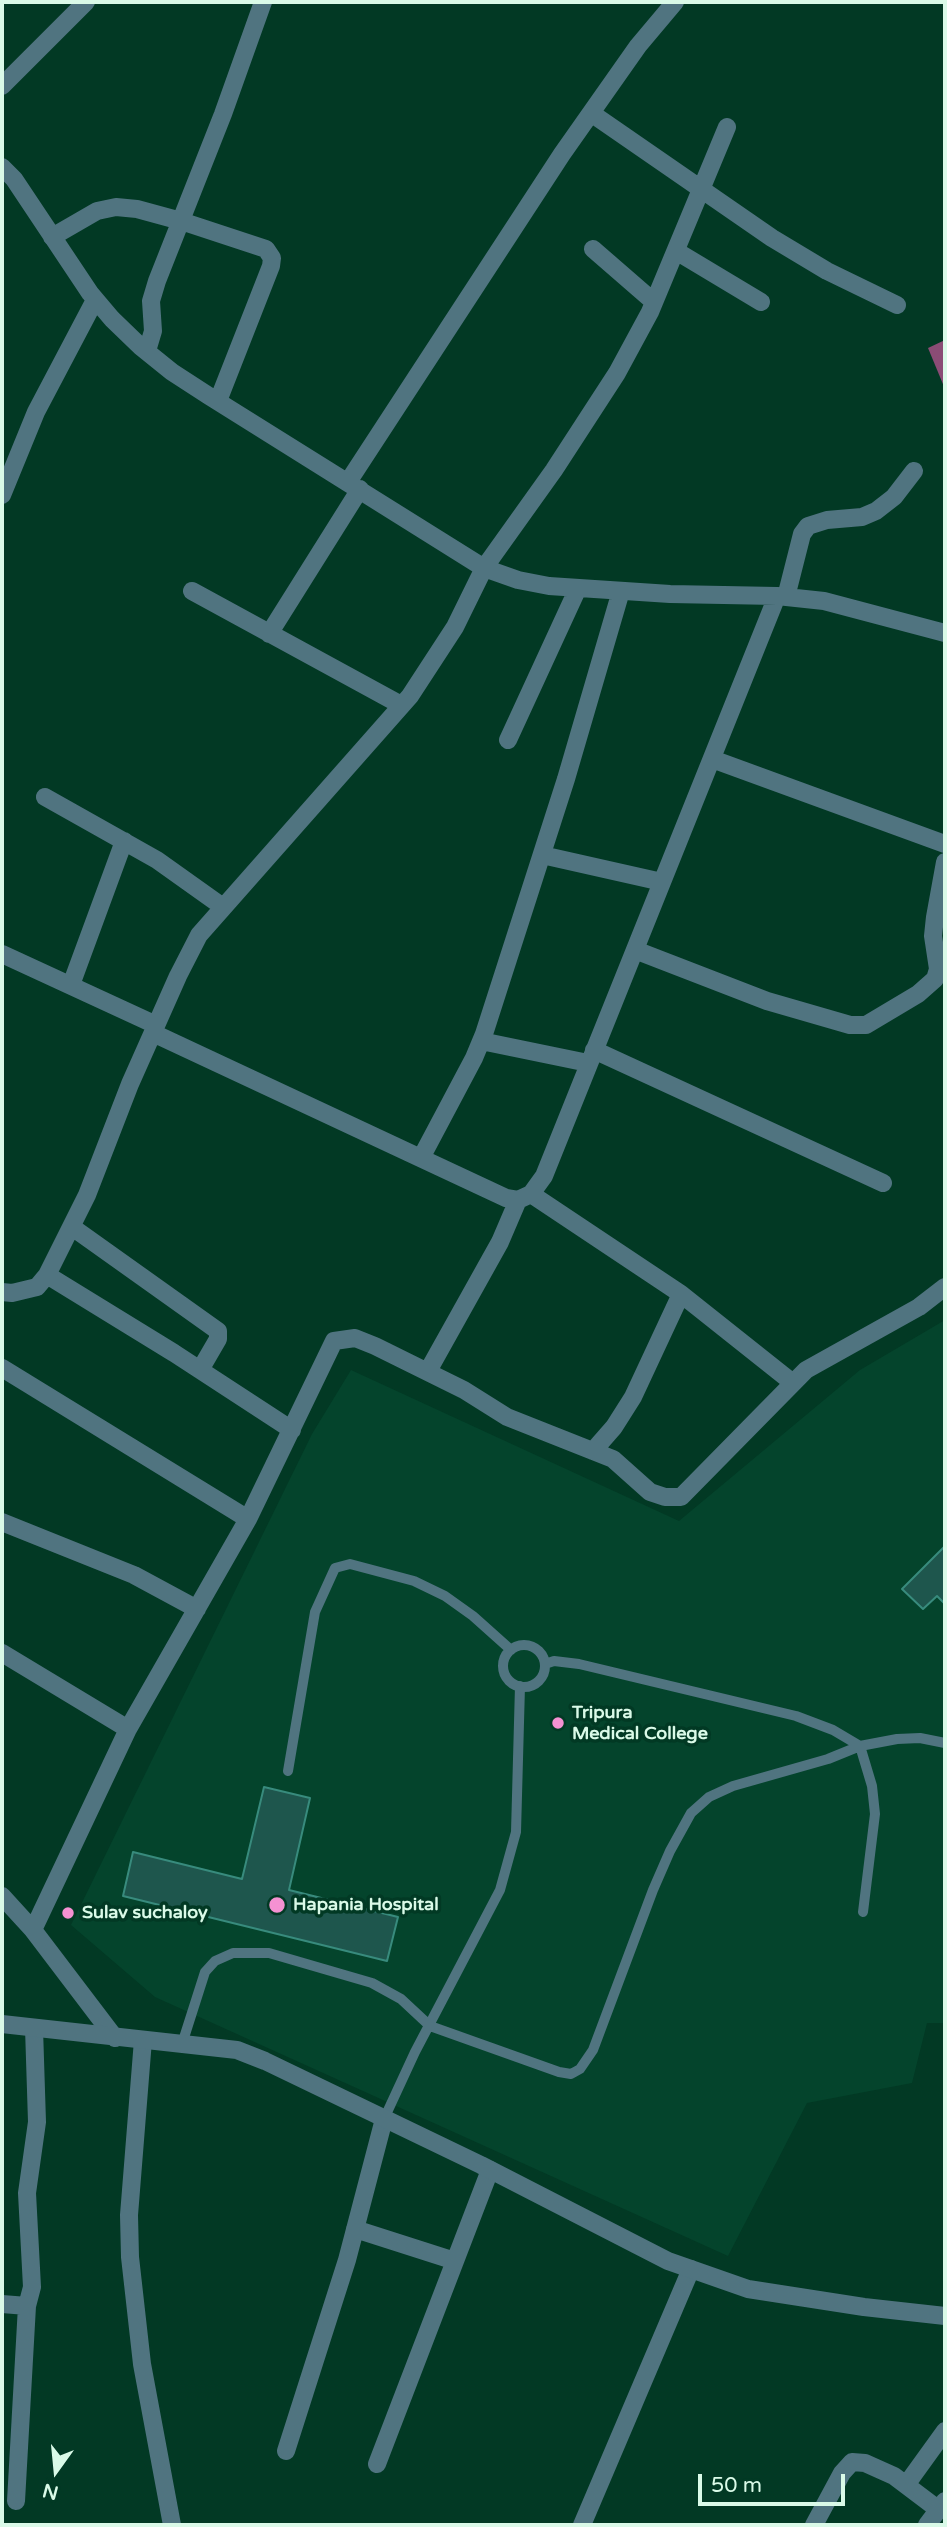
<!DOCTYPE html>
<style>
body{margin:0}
#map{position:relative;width:947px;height:2527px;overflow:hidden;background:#023924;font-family:"Varela Round",sans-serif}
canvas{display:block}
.frame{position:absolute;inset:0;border:4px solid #dafae8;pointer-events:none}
.north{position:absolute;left:21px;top:2436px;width:70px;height:70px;-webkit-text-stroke:5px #023924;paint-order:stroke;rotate:195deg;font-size:19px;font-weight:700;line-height:28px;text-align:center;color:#dafae8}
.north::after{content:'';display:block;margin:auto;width:24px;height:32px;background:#dafae8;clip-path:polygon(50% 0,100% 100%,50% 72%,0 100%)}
.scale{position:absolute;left:698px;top:2474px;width:147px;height:32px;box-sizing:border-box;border:4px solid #dafae8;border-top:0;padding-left:9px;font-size:21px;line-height:24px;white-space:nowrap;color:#dafae8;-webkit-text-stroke:5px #023924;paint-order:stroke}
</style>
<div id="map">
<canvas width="947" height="2527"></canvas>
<div class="frame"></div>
<div class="north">N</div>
<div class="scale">50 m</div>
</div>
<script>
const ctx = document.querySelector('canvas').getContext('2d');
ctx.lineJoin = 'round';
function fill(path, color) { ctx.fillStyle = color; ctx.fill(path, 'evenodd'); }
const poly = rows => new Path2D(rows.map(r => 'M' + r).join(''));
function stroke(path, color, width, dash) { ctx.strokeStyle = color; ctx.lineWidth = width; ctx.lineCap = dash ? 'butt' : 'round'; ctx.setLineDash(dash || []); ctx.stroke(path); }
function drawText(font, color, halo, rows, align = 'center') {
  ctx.font = font + ' "Varela Round",sans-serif'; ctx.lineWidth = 7; ctx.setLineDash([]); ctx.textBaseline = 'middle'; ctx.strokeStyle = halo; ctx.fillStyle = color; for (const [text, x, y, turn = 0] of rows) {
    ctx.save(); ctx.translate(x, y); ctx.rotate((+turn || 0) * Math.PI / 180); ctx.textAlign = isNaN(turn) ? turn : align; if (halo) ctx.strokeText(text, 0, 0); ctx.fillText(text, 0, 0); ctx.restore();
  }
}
const built = poly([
 [945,1320,945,2023,927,2023,912,2083,807,2103,728,2256,155,1997,71,1925,312,1434,351,1370,679,1521,860,1370]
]);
const water = poly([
 [945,340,945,389,928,348]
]);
const building = poly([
 [945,1546,945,1604,937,1596,923,1609,902,1589,945,1546],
 [264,1787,310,1798,289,1890,398,1917,387,1961,123,1896,133,1852,242,1879,264,1787]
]);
const service = poly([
 '503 1666a21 21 0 1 1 42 0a21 21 0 1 1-42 0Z',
 [545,1664,554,1661,579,1664,796,1716,833,1730,860,1746,872,1786,875,1814,863,1912],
 [288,1771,315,1612,335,1568,350,1564,414,1581,445,1596,473,1616,511,1650],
 [182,2044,205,1972,215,1961,233,1953,269,1953,372,1983,401,1999,430,2026,559,2072,571,2074,580,2069,593,2050,653,1890,670,1851,691,1813,709,1797,733,1786,828,1759,860,1746,897,1739,920,1738,945,1743],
 [384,2119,415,2052,500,1890,516,1832,520,1686]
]);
const minor = poly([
 [2,86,86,2],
 [591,113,772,238,827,271,897,305],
 [2,167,14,179,90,293,112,319,141,347,172,372,209,396,484,568,518,580,549,586,670,594,777,596,824,601,945,633],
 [52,237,97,211,116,207,137,209,181,221,266,249,272,258,271,266,218,401],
 [593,249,654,302],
 [676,251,761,302],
 [147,351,153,331,151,301,157,281,223,114,263,2],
 [348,482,562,154,638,46,675,2],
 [2,495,36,412,95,300],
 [192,591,401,705],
 [786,597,802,534,808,526,827,520,862,517,876,511,894,497,914,471],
 [269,634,360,489],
 [508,740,578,588],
 [712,759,945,844],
 [45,797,157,860,223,907],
 [542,855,662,882],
 [635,950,767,1001,850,1025,866,1025,918,994,935,979,938,969,933,936,935,917,945,862],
 [2,954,156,1025],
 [71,985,124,841],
 [153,1033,506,1198,518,1200,531,1194,544,1176,777,596],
 [481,1041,588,1063],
 [594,1050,883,1183],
 [421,1158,474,1058,484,1034,566,779,621,591],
 [531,1194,681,1294,793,1383],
 [72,1227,218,1331,218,1339,200,1370],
 [47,1275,174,1353,292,1430],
 [2,1292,12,1293,37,1287,47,1275,87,1195,130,1084,178,976,199,935,410,696,455,627,484,568,554,470,617,373,650,312,727,127],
 [2,1368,248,1519],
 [428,1371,500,1242,518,1200],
 [593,1451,614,1427,633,1397,681,1294],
 [2,1522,134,1575,197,1609],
 [2,1653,128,1729],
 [2,1896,33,1930,115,2038],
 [33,1930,128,1729,248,1519,334,1341,355,1338,375,1346,464,1390,507,1417,613,1459,650,1492,665,1497,681,1497,806,1370,919,1307,945,1287],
 [143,2040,129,2215,130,2257,142,2364,172,2525],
 [355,2229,455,2261],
 [2,2304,27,2306],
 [286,2451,347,2260,384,2119],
 [377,2464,490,2170],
 [906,2485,945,2431],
 [16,2501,27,2306,32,2287,27,2193,37,2122,34,2028],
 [582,2525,691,2269],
 [814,2525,842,2473,852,2462,865,2463,894,2476,939,2510],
 [927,2525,945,2501]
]);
const tertiary = poly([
 [2,2024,237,2050,265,2061,481,2165,668,2261,748,2289,864,2307,945,2316]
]);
const markers = [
 [558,1723,7,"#f591d2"],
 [277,1905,9,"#f591d2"],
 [68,1913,7,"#f591d2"]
];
const poiNames = [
 ["Tripura",572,1713],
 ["Medical College",572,1734],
 ["Hapania Hospital",293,1905],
 ["Sulav suchaloy",82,1913]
];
fill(built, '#04442c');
fill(water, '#8a4c75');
fill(building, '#1e564d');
stroke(building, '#388b7d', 2);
stroke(service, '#507480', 10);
stroke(minor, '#507480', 18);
stroke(tertiary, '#507480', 18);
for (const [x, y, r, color] of markers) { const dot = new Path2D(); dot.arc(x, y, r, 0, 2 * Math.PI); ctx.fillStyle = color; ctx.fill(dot); stroke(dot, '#023924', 2.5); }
drawText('bold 18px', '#dafae8', '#023924', poiNames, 'left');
</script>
